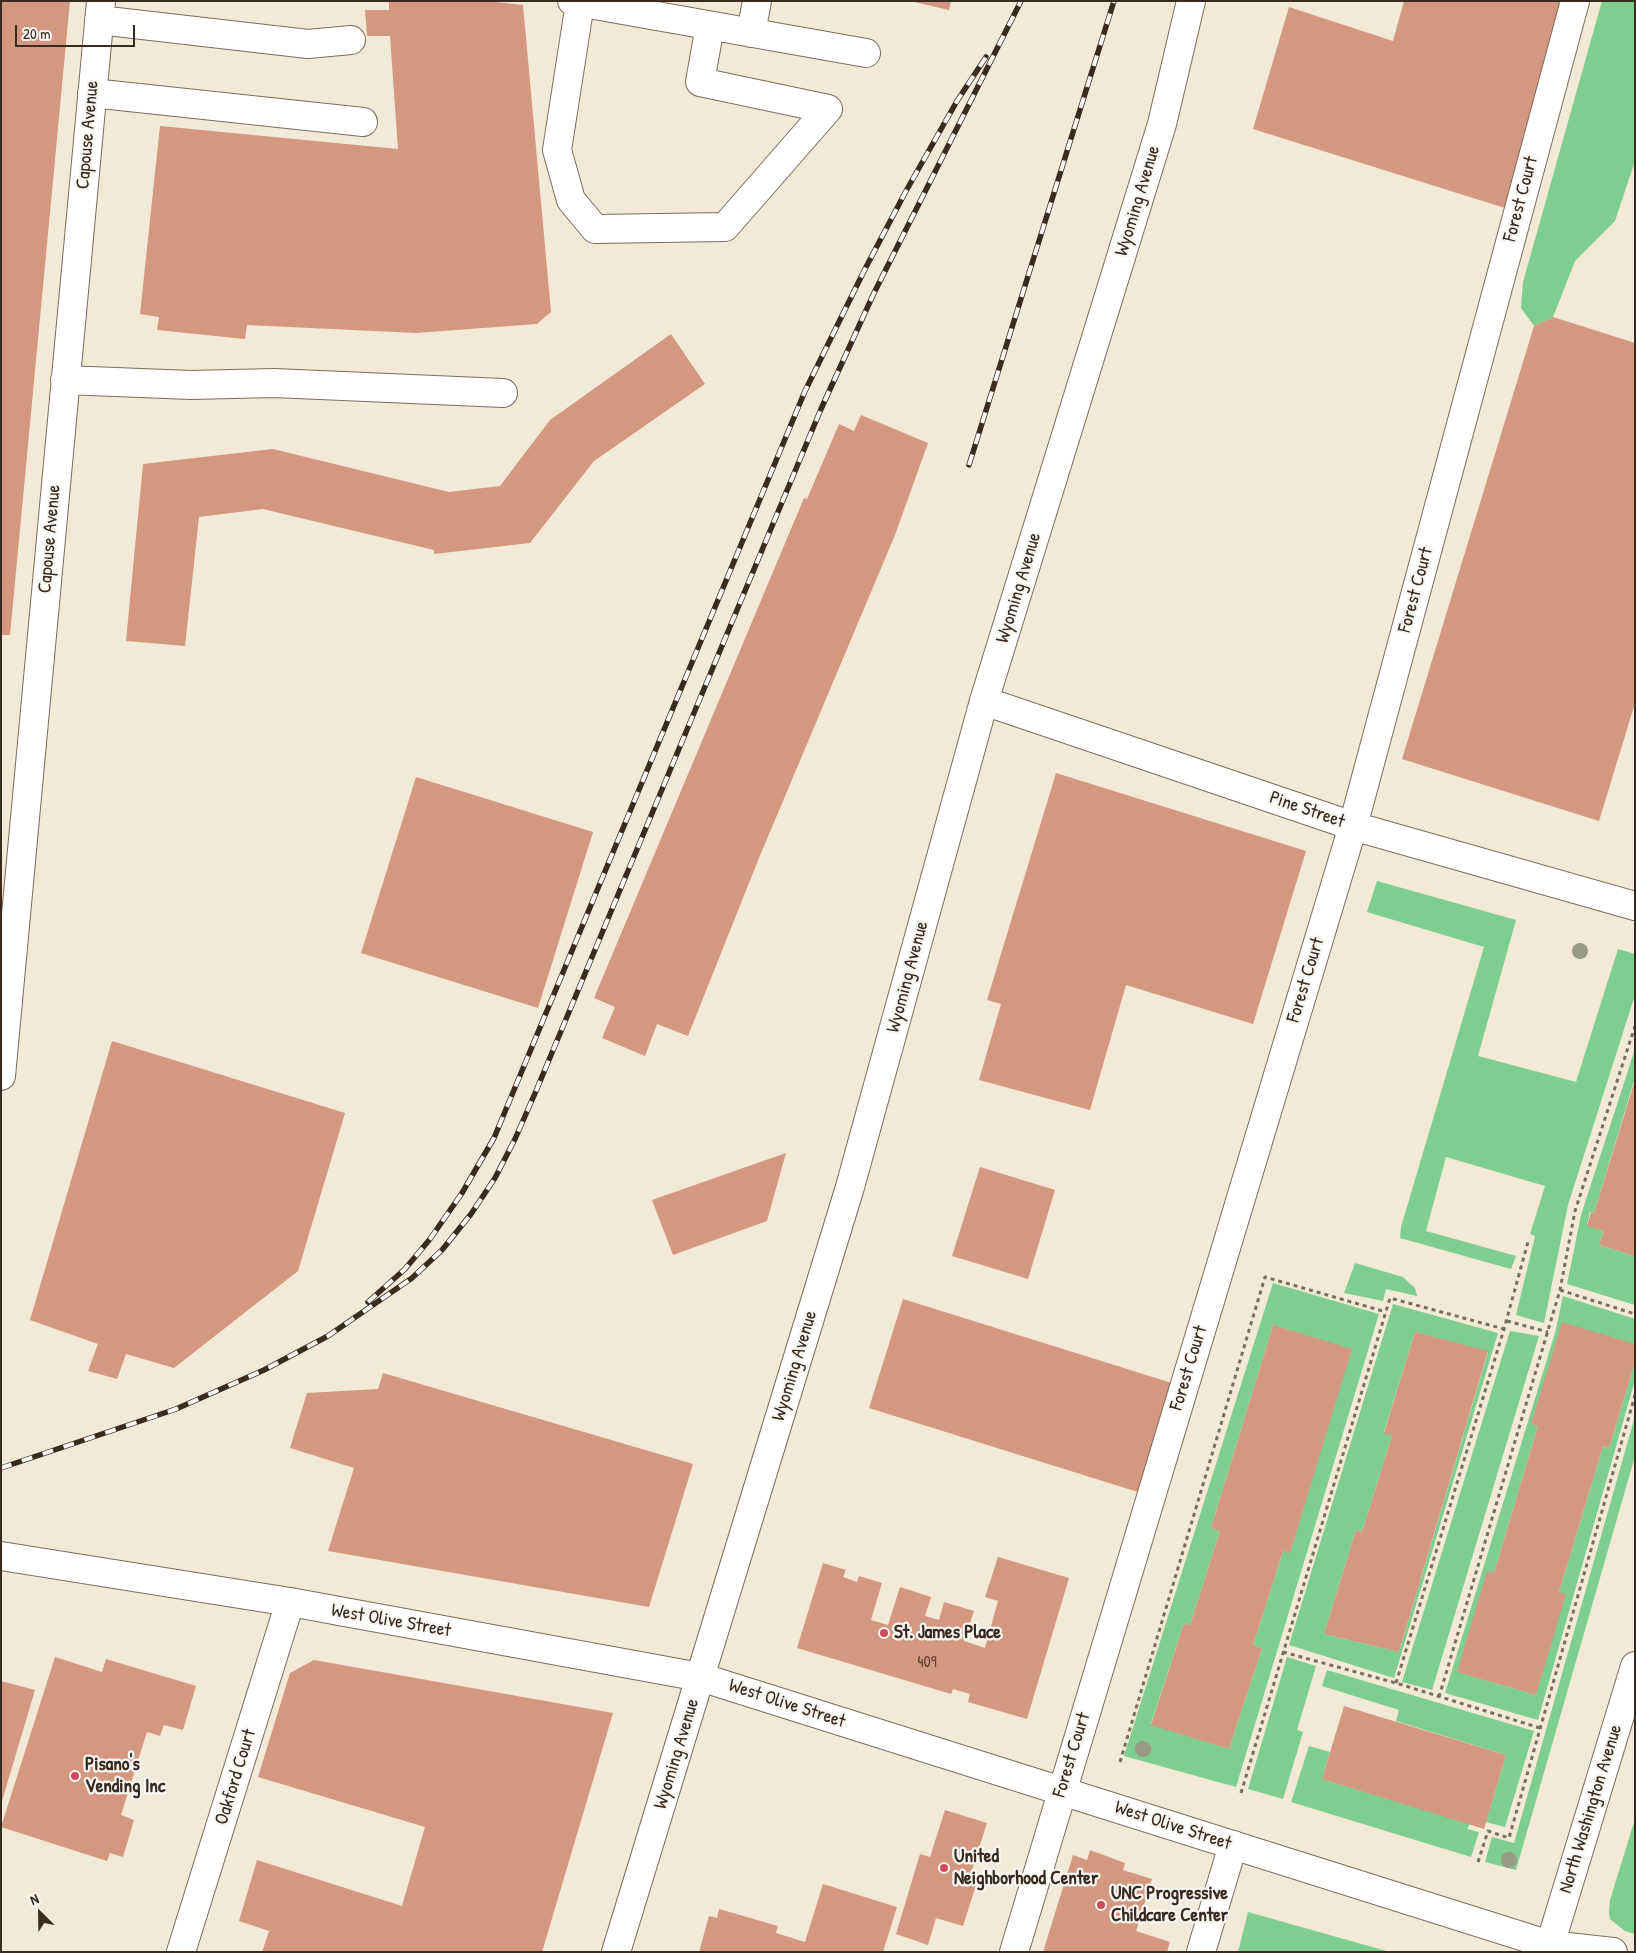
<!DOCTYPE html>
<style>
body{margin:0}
#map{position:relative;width:1636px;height:1953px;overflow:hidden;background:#f2e9d6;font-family:"Patrick Hand",sans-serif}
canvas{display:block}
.frame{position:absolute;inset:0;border:2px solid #3b2a1e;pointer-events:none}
.north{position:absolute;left:15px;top:1888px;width:50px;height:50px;-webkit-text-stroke:4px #f6f6f2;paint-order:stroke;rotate:337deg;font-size:14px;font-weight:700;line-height:20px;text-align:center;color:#3b2a1e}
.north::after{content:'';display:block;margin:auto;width:18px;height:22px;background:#3b2a1e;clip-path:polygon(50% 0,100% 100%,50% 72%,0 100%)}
.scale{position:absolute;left:15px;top:25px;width:120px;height:22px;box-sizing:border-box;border:2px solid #3b2a1e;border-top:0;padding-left:6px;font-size:15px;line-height:18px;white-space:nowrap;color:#3b2a1e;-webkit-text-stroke:4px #f6f6f2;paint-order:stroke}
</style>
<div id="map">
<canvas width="1636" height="1953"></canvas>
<div class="frame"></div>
<div class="north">N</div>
<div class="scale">20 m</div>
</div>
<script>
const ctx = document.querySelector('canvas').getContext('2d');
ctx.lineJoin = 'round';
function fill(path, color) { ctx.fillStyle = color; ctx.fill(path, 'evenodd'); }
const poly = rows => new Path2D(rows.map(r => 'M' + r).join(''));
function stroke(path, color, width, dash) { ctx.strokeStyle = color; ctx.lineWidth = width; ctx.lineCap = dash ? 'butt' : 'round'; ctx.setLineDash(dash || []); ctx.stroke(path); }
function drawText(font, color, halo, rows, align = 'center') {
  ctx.font = font + ' "Patrick Hand",sans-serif'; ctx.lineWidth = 4.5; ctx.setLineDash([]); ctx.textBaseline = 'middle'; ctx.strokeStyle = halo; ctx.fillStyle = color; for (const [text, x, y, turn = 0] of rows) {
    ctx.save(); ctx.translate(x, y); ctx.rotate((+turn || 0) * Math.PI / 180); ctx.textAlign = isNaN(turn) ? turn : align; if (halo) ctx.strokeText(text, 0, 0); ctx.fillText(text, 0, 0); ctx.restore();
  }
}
const green = poly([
 [1602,1,1635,1,1635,161,1615,221,1575,261,1553,317,1534,326,1521,308,1523,282],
 [1377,881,1516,920,1478,1056,1576,1082,1618,949,1635,954,1635,995,1568,1205,1544,1323,1516,1315,1535,1236,1530,1234,1545,1186,1446,1157,1426,1231,1516,1256,1511,1269,1400,1238,1401,1227,1484,947,1367,912],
 [1635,1049,1635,1078,1594,1213,1590,1212,1587,1225,1604,1231,1599,1245,1635,1256,1635,1305,1567,1284,1581,1215],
 [1355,1263,1403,1277,1415,1288,1417,1296,1386,1289,1383,1301,1344,1293],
 [1273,1283,1379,1314,1236,1787,1124,1756],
 [1273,1325,1351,1350,1290,1552,1283,1551,1253,1645,1262,1648,1229,1749,1151,1724,1184,1623,1190,1625,1220,1531,1211,1528],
 [1563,1296,1635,1319,1635,1344,1538,1426,1494,1573,1458,1672,1536,1695,1559,1592,1603,1446,1609,1448,1635,1362,1635,1380,1538,1720,1445,1693,1555,1333],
 [1393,1304,1498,1333,1394,1678,1289,1645],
 [1415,1332,1488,1352,1399,1652,1324,1634,1356,1530,1362,1532,1392,1436,1384,1432],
 [1510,1331,1539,1336,1432,1690,1402,1682],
 [1635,1416,1635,1456,1516,1870,1485,1862,1492,1837,1514,1843],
 [1287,1657,1316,1666,1297,1730,1303,1732,1283,1799,1248,1789],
 [1327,1670,1534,1731,1505,1827,1486,1822,1506,1755,1396,1721,1399,1710,1322,1686],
 [1309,1746,1330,1752,1322,1779,1470,1824,1467,1829,1479,1832,1471,1857,1291,1802],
 [1635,1819,1635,1934,1625,1931,1610,1919,1609,1912,1610,1900],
 [1248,1912,1390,1952,1238,1952]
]);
const building = poly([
 [1,1,70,1,10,635,1,635],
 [389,1,486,1,523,5,551,312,537,324,416,333,247,325,245,339,157,330,159,317,140,314,160,126,398,149,390,36,367,36,365,10,389,10],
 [910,1,951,1,949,10],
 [1404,1,1565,1,1505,208,1253,129,1289,7,1393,41],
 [1553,317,1635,343,1635,703,1599,821,1402,759,1534,326],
 [671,334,705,384,594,461,530,543,434,554,434,550,263,509,199,517,185,646,126,641,143,464,273,449,449,492,500,486,550,420],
 [861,415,928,443,895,535,759,858,688,1036,657,1024,645,1056,602,1038,615,1007,594,998,804,498,807,499,839,424,854,431],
 [1056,773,1306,851,1253,1024,1126,985,1090,1110,979,1080,1001,1004,987,1000],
 [416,777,593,832,538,1008,361,953],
 [112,1041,345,1113,298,1271,174,1368,126,1354,117,1379,88,1371,98,1344,30,1320],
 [1635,1080,1635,1256,1599,1245,1604,1231,1587,1226,1591,1212,1594,1213],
 [786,1153,767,1221,673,1255,652,1200],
 [980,1167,1055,1190,1028,1279,952,1256],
 [903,1299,1175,1384,1141,1493,869,1408],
 [1562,1322,1635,1344,1635,1362,1609,1448,1603,1446,1559,1592,1566,1594,1536,1695,1457,1672,1487,1571,1494,1573,1538,1426,1531,1424],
 [1273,1325,1352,1349,1290,1553,1283,1551,1253,1645,1262,1648,1229,1749,1151,1725,1184,1623,1190,1625,1220,1531,1211,1528],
 [1415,1332,1488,1351,1399,1652,1324,1634,1356,1530,1362,1532,1392,1436,1384,1433],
 [383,1373,693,1464,649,1607,328,1551,354,1468,290,1448,307,1393,378,1389],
 [998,1557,1069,1578,1027,1719,968,1702,970,1694,953,1689,951,1694,797,1648,823,1563,846,1570,843,1577,857,1582,859,1576,882,1583,871,1620,888,1625,900,1587,931,1597,925,1616,939,1620,944,1602,974,1611,964,1641,985,1648,998,1601,985,1597],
 [55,1657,102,1672,106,1659,196,1686,183,1730,164,1725,160,1736,147,1732,121,1815,134,1820,123,1857,110,1853,107,1861,1,1827],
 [314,1660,613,1713,542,1952,262,1952,269,1931,239,1921,257,1860,402,1906,425,1827,258,1777,290,1673],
 [1,1681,35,1690,2,1801,1,1801],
 [1344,1706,1506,1755,1484,1829,1322,1779],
 [945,1810,987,1823,969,1879,977,1882,963,1926,936,1918,928,1945,896,1934,920,1854,930,1857],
 [1090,1850,1125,1863,1123,1870,1152,1879,1136,1931,1170,1942,1167,1952,1043,1952,1073,1855,1087,1860],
 [823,1884,897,1907,883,1952,699,1952,709,1916,717,1918,719,1909,778,1926,776,1933,805,1942]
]);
const path = poly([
 [1560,1290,1635,1314],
 [1507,1321,1548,1332],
 [1283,1652,1396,1683,1540,1728],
 [1396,1683,1504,1329,1528,1242],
 [1439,1697,1560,1290,1575,1211,1635,1026],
 [1120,1762,1265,1277,1386,1312],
 [1241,1793,1390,1298,1504,1329],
 [1478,1862,1488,1831,1509,1838,1635,1395]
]);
const minor = poly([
 [572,1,866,53],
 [580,3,557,150,571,200,595,229,725,227,828,109,700,82,710,26],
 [99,20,308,44,351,40],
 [751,33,757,1],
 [92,93,363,122],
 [65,380,191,385,274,383,503,393],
 [984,701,1353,826,1635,906],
 [1,1076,101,1],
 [1550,1945,1635,1666],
 [181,1952,290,1602],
 [1014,1952,1353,826,1575,1],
 [1201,1952,1233,1845]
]);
const major = poly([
 [1,1556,290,1602,700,1677,1550,1945,1613,1952],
 [616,1952,850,1187,984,701,1162,124,1191,1]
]);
const rail = poly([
 [969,465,1114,1],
 [368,1302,405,1269,430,1239,462,1193,494,1138,805,391,865,269,906,191,957,101,986,57],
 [1,1468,176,1409,264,1370,328,1336,412,1278,442,1250,471,1214,495,1178,515,1139,536,1091,821,409,874,293,1021,1]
]);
const trees = [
 [1580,951],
 [1143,1749],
 [1509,1860]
];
const markers = [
 [884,1633,5,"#d1495b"],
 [75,1776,5,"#d1495b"],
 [944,1868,5,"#d1495b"],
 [1101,1905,5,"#d1495b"]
];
const numberNames = [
 ["409",927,1663]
];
const streetNames = [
 ["Capouse Avenue",88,135,-85],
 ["Forest Court",1521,199,-75],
 ["Wyoming Avenue",1138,201,-73],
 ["Capouse Avenue",50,539,-85],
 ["Wyoming Avenue",1019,588,-73],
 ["Forest Court",1416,590,-75],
 ["Pine Street",1307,810,19],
 ["Wyoming Avenue",908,977,-75],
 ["Forest Court",1306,980,-73],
 ["Wyoming Avenue",795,1366,-73],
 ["Forest Court",1189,1368,-73],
 ["West Olive Street",391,1621,10],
 ["West Olive Street",787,1704,18],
 ["Wyoming Avenue",677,1754,-73],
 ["Forest Court",1072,1755,-73],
 ["Oakford Court",236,1777,-73],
 ["North Washington Avenue",1591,1809,-73],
 ["West Olive Street",1173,1826,18]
];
const poiNames = [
 ["St. James Place",894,1633],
 ["Pisano's",85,1765],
 ["Vending Inc",85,1787],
 ["United",954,1857],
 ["Neighborhood Center",954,1879],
 ["UNC Progressive",1111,1894],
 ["Childcare Center",1111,1916]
];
fill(green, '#7dce8f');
fill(building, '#d49780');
stroke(minor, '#7b6d5e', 30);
stroke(major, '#7b6d5e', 30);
stroke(path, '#7b6d5e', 3, [4, 4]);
stroke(minor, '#fff', 28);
stroke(major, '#fff', 28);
stroke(rail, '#3b2a1e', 5.5);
stroke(rail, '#f6f6f2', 4, [11]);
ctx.fillStyle = '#989b84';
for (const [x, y] of trees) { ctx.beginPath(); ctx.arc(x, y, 8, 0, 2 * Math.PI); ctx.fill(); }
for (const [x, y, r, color] of markers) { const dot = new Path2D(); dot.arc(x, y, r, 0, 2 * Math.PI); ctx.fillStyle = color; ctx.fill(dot); stroke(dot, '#f6f6f2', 2); }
drawText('16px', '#614536', null, numberNames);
drawText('19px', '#3b2a1e', '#f6f6f2', streetNames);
drawText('bold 19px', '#3b2a1e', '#f6f6f2', poiNames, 'left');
</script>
